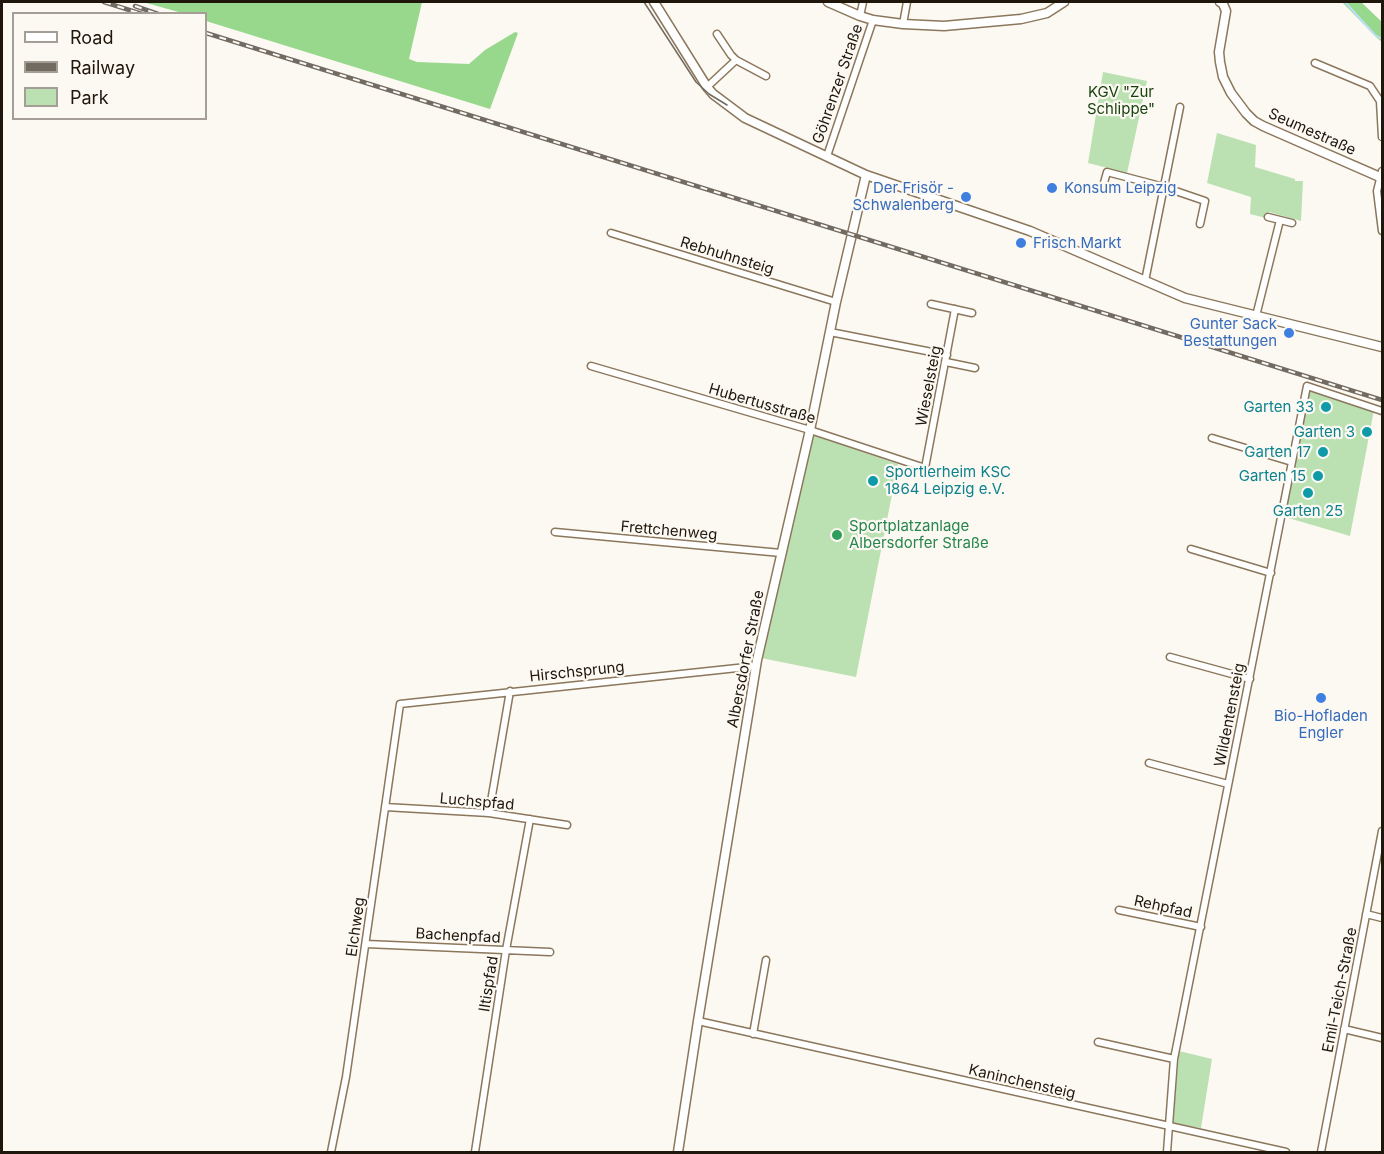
<!DOCTYPE html>
<meta charset="utf-8">
<style>
body{margin:0}
#map{position:relative;width:1384px;height:1154px;overflow:hidden;background:#fcf8f2;font-family:Inter,sans-serif}
canvas{display:block}
.frame{position:absolute;inset:0;border:3px solid #1f170c;pointer-events:none}
.legend{position:absolute;left:12px;top:12px;width:195px;height:108px;box-sizing:border-box;background:#fcf8f2;border:2px solid #a49e96;margin:0;padding:8px 10px;list-style:none;font-size:18px;color:#1f170c}
.legend li{display:flex;align-items:center;gap:12px;height:30px}
.legend b{width:30px;border:2px solid #a49e96}
</style>
<div id="map">
<canvas width="1384" height="1154"></canvas>
<div class="frame"></div>
<ul class="legend">
<li><b style="height:8px;background:#fff"></b>Road</li>
<li><b style="height:8px;background:#726b62"></b>Railway</li>
<li><b style="height:16px;background:#bbe1b3"></b>Park</li>
</ul>
</div>
<script>
const ctx = document.querySelector('canvas').getContext('2d');
ctx.lineJoin = 'round';
function fill(path, color) { ctx.fillStyle = color; ctx.fill(path, 'evenodd'); }
const poly = rows => new Path2D(rows.map(r => 'M' + r).join(''));
function stroke(path, color, width, dash) { ctx.strokeStyle = color; ctx.lineWidth = width; ctx.lineCap = dash ? 'butt' : 'round'; ctx.setLineDash(dash || []); ctx.stroke(path); }
function drawText(font, color, halo, rows, align = 'center') {
  ctx.font = font + ' Inter,sans-serif'; ctx.lineWidth = 4.5; ctx.setLineDash([]); ctx.textBaseline = 'middle'; ctx.strokeStyle = halo; ctx.fillStyle = color; for (const [text, x, y, turn = 0] of rows) {
    ctx.save(); ctx.translate(x, y); ctx.rotate((+turn || 0) * Math.PI / 180); ctx.textAlign = isNaN(turn) ? turn : align; if (halo) ctx.strokeText(text, 0, 0); ctx.fillText(text, 0, 0); ctx.restore();
  }
}
const green = poly([
 [1103,72,1147,81,1127,173,1088,163],
 [1217,133,1256,145,1255,167,1295,179,1295,181,1303,181,1301,221,1269,212,1266,218,1250,214,1251,197,1207,183],
 [1309,390,1374,410,1350,536,1285,517],
 [813,435,898,464,856,677,761,658],
 [1179,1051,1212,1059,1201,1128,1173,1124]
]);
const forest = poly([
 [143,2,422,2,409,59,417,62,469,64,485,50,515,32,518,33,490,109,206,21,206,14,182,13],
 [1342,2,1361,2,1382,22,1382,42,1376,37]
]);
const stream = poly([
 [1345,2,1375,35,1382,39],
 [1314,502,1314,501],
 [1335,508,1335,507]
]);
const street = poly([
 [860,16,863,2],
 [903,24,907,2],
 [717,34,731,55,736,60,766,76],
 [1315,63,1370,86,1380,101,1382,137],
 [707,87,736,60],
 [827,156,873,20],
 [1382,171,1377,191,1382,231],
 [1102,190,1107,172,1164,187,1205,201,1200,224],
 [1268,217,1280,220],
 [611,233,836,302],
 [1145,281,1180,107],
 [931,304,972,313],
 [1256,316,1280,220,1292,223],
 [830,332,947,355],
 [946,362,975,368],
 [591,366,810,430,925,468,955,309],
 [1212,438,1292,462],
 [555,532,781,553],
 [1191,549,1271,573],
 [1170,657,1250,679],
 [1149,763,1228,784],
 [385,807,489,813,567,825],
 [489,813,510,691],
 [1119,910,1201,927],
 [1366,914,1382,918],
 [366,944,550,952],
 [698,1021,1286,1152],
 [1344,1029,1382,1038],
 [753,1034,766,960],
 [1098,1042,1174,1059],
 [331,1152,346,1077,400,704,756,666],
 [475,1152,506,950,530,819],
 [1167,1152,1174,1059,1307,386,1382,411],
 [1321,1152,1382,831]
]);
const secondary = poly([
 [654,2,707,87,713,94,745,118,866,175,1030,231,1185,298,1382,347],
 [828,2,860,16,873,20,903,24,944,26,1021,19,1047,13,1064,2],
 [1220,2,1223,4,1226,11,1219,52,1220,62,1223,77,1231,93,1246,113,1254,121,1263,126,1382,178],
 [678,1152,698,1021,757,660,810,430,836,302,866,175]
]);
const tram = poly([
 [644,2,696,82,709,94,727,105]
]);
const rail = poly([
 [104,2,142,14],
 [135,6,158,14],
 [206,33,1382,400]
]);
const markers = [
 [1052,188,6,"#3f7fe0"],
 [966,197,6,"#3f7fe0"],
 [1021,243,6,"#3f7fe0"],
 [1289,333,6,"#3f7fe0"],
 [1326,407,6,"#0f9aa8"],
 [1367,432,6,"#0f9aa8"],
 [1323,452,6,"#0f9aa8"],
 [1318,476,6,"#0f9aa8"],
 [873,481,6,"#0f9aa8"],
 [1308,493,6,"#0f9aa8"],
 [837,535,6,"#2e9e5b"],
 [1321,698,6,"#3f7fe0"]
];
const streetNames = [
 ["Göhrenzer Straße",838,84,-71],
 ["Seumestraße",1312,132,24],
 ["Rebhuhnsteig",727,256,17],
 ["Wieselsteig",929,386,-79],
 ["Hubertusstraße",762,404,16],
 ["Frettchenweg",669,531,5],
 ["Albersdorfer Straße",746,659,-79],
 ["Hirschsprung",577,672,-6],
 ["Wildentensteig",1230,715,-79],
 ["Luchspfad",477,802,5],
 ["Rehpfad",1163,907,12],
 ["Elchweg",356,927,-82],
 ["Bachenpfad",458,936,3],
 ["Iltispfad",489,984,-81],
 ["Emil-Teich-Straße",1340,990,-79],
 ["Kaninchensteig",1022,1082,13]
];
const parkNames = [
 ["KGV \"Zur",1121,92],
 ["Schlippe\"",1121,109]
];
const shopNames = [
 ["Der Frisör -",954,188],
 ["Schwalenberg",954,205],
 ["Konsum Leipzig",1064,188,"left"],
 ["Frisch Markt",1033,243,"left"],
 ["Gunter Sack",1277,324],
 ["Bestattungen",1277,341],
 ["Bio-Hofladen",1321,716,"center"],
 ["Engler",1321,733,"center"]
];
const cultureNames = [
 ["Garten 33",1314,407],
 ["Garten 3",1355,432],
 ["Garten 17",1311,452],
 ["Sportlerheim KSC",885,472,"left"],
 ["1864 Leipzig e.V.",885,489,"left"],
 ["Garten 15",1306,476],
 ["Garten 25",1308,511,"center"]
];
const leisureNames = [
 ["Sportplatzanlage",849,526],
 ["Albersdorfer Straße",849,543]
];
fill(green, '#bbe1b3');
fill(forest, '#98d88c');
stroke(stream, '#bbe0f5', 2);
stroke(street, '#8b775b', 9);
stroke(secondary, '#8b775b', 11);
stroke(street, '#fff', 6);
stroke(secondary, '#fff', 8);
stroke(tram, '#726b62', 1.5);
stroke(rail, '#726b62', 4.5);
stroke(rail, '#fcf8f2', 2, [7]);
for (const [x, y, r, color] of markers) { const dot = new Path2D(); dot.arc(x, y, r, 0, 2 * Math.PI); ctx.fillStyle = color; ctx.fill(dot); stroke(dot, '#fcf8f2', 2); }
drawText('15px', '#1f170c', '#fcf8f2', streetNames);
drawText('15px', '#153f0b', '#fcf8f2', parkNames);
drawText('15px', '#366cbe', '#fcf8f2', shopNames, 'right');
drawText('15px', '#0d838f', '#fcf8f2', cultureNames, 'right');
drawText('15px', '#27864d', '#fcf8f2', leisureNames, 'left');
</script>
